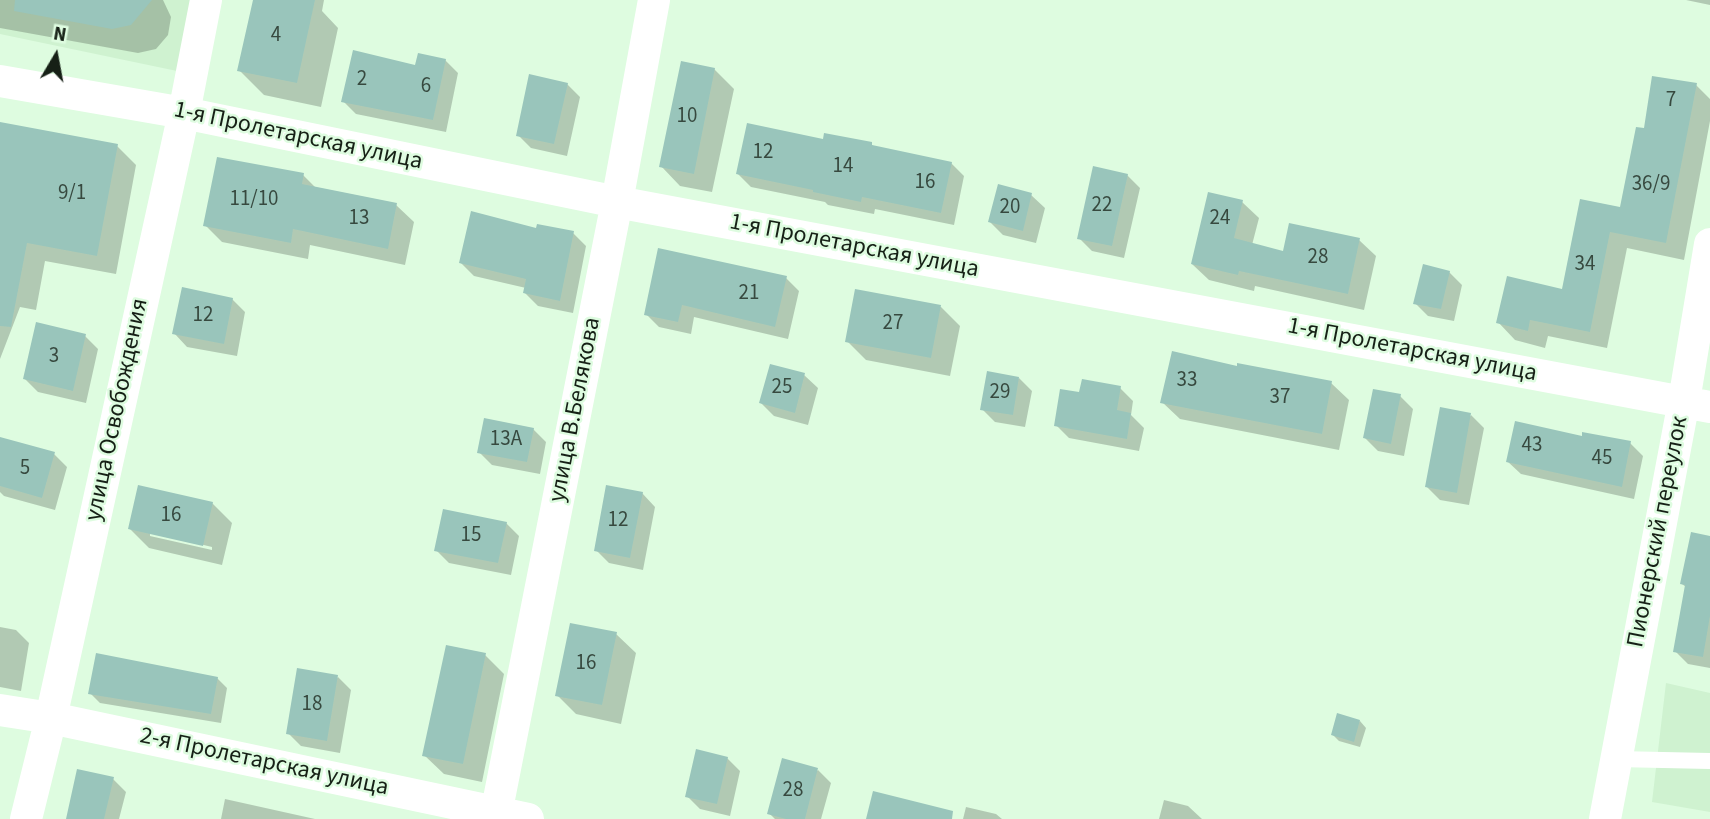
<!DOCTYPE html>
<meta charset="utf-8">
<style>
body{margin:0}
#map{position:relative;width:1710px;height:819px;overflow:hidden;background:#defce0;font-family:"Source Sans 3",sans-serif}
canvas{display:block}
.north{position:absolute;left:21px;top:21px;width:70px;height:70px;-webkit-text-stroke:5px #defce0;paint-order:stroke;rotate:10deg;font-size:19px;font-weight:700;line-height:28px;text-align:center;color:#162016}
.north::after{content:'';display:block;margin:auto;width:24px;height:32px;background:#162016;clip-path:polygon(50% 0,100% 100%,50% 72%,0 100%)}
</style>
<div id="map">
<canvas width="1710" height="819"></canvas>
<div class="north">N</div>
</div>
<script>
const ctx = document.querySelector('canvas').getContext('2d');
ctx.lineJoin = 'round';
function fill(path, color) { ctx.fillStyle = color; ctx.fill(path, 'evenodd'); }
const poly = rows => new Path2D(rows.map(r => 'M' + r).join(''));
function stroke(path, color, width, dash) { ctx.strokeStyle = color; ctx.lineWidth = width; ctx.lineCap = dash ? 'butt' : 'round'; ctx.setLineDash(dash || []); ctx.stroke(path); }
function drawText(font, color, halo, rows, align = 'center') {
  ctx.font = font + ' "Source Sans 3",sans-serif'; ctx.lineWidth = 5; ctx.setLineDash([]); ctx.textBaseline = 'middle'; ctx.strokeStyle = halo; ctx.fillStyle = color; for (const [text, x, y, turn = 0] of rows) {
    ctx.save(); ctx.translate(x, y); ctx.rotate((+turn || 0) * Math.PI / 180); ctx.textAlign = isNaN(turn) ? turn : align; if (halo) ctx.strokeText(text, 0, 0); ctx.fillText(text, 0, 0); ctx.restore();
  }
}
const built = poly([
 [0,0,193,0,177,71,0,34],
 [1666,683,1710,693,1710,812,1652,802]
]);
const shadow = poly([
 [0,0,163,0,171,17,168,35,156,49,138,53,0,28],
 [254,0,324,0,322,11,338,28,321,107,264,95,239,70],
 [1686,0,1710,0,1710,5],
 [445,60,458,73,446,132,356,114,343,101],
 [714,69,734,89,712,192,680,186,661,166],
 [567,84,580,97,567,156,531,148,518,135],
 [1696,85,1710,99,1710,121,1684,260,1627,248,1607,348,1548,336,1545,348,1515,340,1498,322,1563,291,1621,209,1645,130],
 [0,125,117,146,136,165,116,274,45,261,36,310,20,307,0,359],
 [824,141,871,144,875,148,951,163,964,176,954,225,875,209,874,214,828,205,825,202,751,187,738,174],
 [303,175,317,189,396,205,414,222,405,265,310,245,308,259,222,242,205,225],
 [1127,175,1140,188,1124,258,1092,251,1079,238],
 [1031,195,1045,208,1036,243,1003,235,990,222],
 [1242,202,1259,218,1252,245,1284,253,1359,240,1376,256,1364,310,1255,286,1254,291,1209,280,1192,264],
 [538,230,573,233,586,246,573,313,538,306,525,293,526,288,474,276,461,263],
 [1449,272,1462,285,1454,321,1428,316,1415,303],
 [786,278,799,291,788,339,694,317,691,334,659,327,646,314],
 [857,291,941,307,960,326,950,376,866,360,847,341],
 [232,299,245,312,237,356,187,347,174,333],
 [85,336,98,349,86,403,38,392,25,379],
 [1238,368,1331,383,1349,400,1339,450,1180,419,1162,402],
 [804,375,818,388,808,425,774,416,761,403],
 [1019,378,1032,391,1025,427,995,422,982,409],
 [1120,388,1133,401,1131,415,1144,428,1139,451,1069,438,1056,425,1081,395],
 [1400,396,1413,409,1404,456,1378,451,1365,438],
 [1471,415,1484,428,1469,505,1440,500,1427,487],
 [533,429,546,442,540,474,492,465,479,452],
 [1630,443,1643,456,1634,499,1521,474,1507,461],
 [0,451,54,454,67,467,55,510,4,496,0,492],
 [642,493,655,507,643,570,609,563,596,550],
 [212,503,232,523,222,565,149,548,130,529],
 [150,532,212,547,212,550,150,536],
 [506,523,519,536,511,575,449,563,436,550],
 [1710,538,1710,668,1688,664,1675,651,1686,587,1682,584],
 [0,627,16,630,29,643,21,691,0,687],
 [616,634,636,653,621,724,576,714,557,695],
 [485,655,504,674,482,782,444,774,424,755],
 [338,677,351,690,340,753,301,746,288,733],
 [217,678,227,688,221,723,100,703,90,693],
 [1360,721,1366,728,1360,747,1339,741,1333,735],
 [727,758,740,771,730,816,700,809,687,796],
 [818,770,831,783,821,819,775,819,769,813],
 [113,779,126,792,119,819,67,819],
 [225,799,315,819,221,819],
 [1164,800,1188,806,1202,819,1159,819],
 [966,807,996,814,1002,819,963,819]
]);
const building = poly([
 [15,0,152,0,131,25,112,29,14,11],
 [253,0,315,0,297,83,237,71],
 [353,50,415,65,418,53,446,59,433,120,341,102],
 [681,61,715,68,694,174,659,167],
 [529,74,568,83,554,144,516,136],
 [1652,76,1697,83,1666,243,1610,232,1590,332,1530,320,1528,331,1496,323,1507,276,1562,289,1580,199,1620,207,1636,127,1644,128],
 [0,122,118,144,97,256,27,243,11,327,0,326],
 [747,123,823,139,824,133,872,142,872,145,952,162,941,213,862,197,861,202,813,192,813,190,736,174],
 [217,157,304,173,302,184,397,203,388,249,293,229,291,243,203,226],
 [1093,166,1128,174,1112,246,1077,239],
 [998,184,1032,193,1023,231,988,222],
 [1208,192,1243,200,1234,238,1283,251,1289,223,1360,238,1348,294,1239,271,1238,275,1191,264],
 [471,211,536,228,537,224,574,231,560,301,523,293,526,279,459,263],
 [658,248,787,276,775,327,682,305,678,322,644,315],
 [1423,264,1450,271,1441,309,1413,304],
 [182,287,233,298,224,344,172,334],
 [855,289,941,305,931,358,845,342],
 [36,322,86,334,73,391,23,379],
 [1172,351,1237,366,1237,363,1332,381,1322,434,1160,403],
 [770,364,805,373,795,413,759,403],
 [987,371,1019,377,1013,415,980,410],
 [1082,379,1121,386,1117,410,1131,413,1127,439,1054,426,1060,389,1079,392],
 [1373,389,1401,394,1391,444,1363,438],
 [1440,407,1471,413,1457,493,1425,487],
 [484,418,534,428,527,462,477,453],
 [1515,421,1582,436,1582,432,1631,441,1622,487,1506,462],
 [0,437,55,452,42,498,0,486],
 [138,485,213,502,203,546,128,529],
 [606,485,643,492,630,558,594,551],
 [443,509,507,522,498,563,434,551],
 [1691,532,1710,536,1710,616,1703,657,1673,652,1685,585,1680,584],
 [570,623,617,632,602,705,555,696],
 [446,645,486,653,463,764,422,756],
 [96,653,218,677,211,714,88,694],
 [297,668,338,675,327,741,286,734],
 [1337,713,1360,720,1354,742,1331,735],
 [696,749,728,757,717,804,685,797],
 [782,758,818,768,805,819,786,819,767,814],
 [77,769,114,777,104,819,66,819],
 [873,791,953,811,952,819,866,819]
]);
const service = poly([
 [1616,759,1710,761]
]);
const minor = poly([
 [0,81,184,113,617,202,1710,407],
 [0,710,51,718,528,819],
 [26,819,51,718,184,113,206,0],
 [495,819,617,202,654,0],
 [1605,819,1684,401,1710,244]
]);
const numberNames = [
 ["4",276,36],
 ["2",362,80],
 ["6",426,87],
 ["7",1671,101],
 ["10",687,117],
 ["12",763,153],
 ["14",843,167],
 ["16",925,183],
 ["36/9",1651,185],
 ["9/1",72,194],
 ["11/10",254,200],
 ["22",1102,206],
 ["20",1010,208],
 ["13",359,219],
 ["24",1220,219],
 ["28",1318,258],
 ["34",1585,265],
 ["21",749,294],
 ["12",203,316],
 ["27",893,324],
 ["3",54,357],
 ["33",1187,381],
 ["25",782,388],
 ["29",1000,393],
 ["37",1280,398],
 ["13А",506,440],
 ["43",1532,446],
 ["45",1602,459],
 ["5",25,469],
 ["16",171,516],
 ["12",618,521],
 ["15",471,536],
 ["16",586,664],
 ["18",312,705],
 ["28",793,791]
];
const streetNames = [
 ["1-я Пролетарская улица",298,137,12],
 ["1-я Пролетарская улица",854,247,11],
 ["1-я Пролетарская улица",1412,351,11],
 ["улица Освобождения",118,410,-78],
 ["улица В.Белякова",576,410,-79],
 ["Пионерский переулок",1659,532,-79],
 ["2-я Пролетарская улица",264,763,12]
];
fill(built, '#cff2d0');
fill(shadow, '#0003');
fill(building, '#99c5bb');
stroke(service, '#fff', 16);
stroke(minor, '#fff', 32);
drawText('21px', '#37493f', null, numberNames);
drawText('24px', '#162016', '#defce0', streetNames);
</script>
